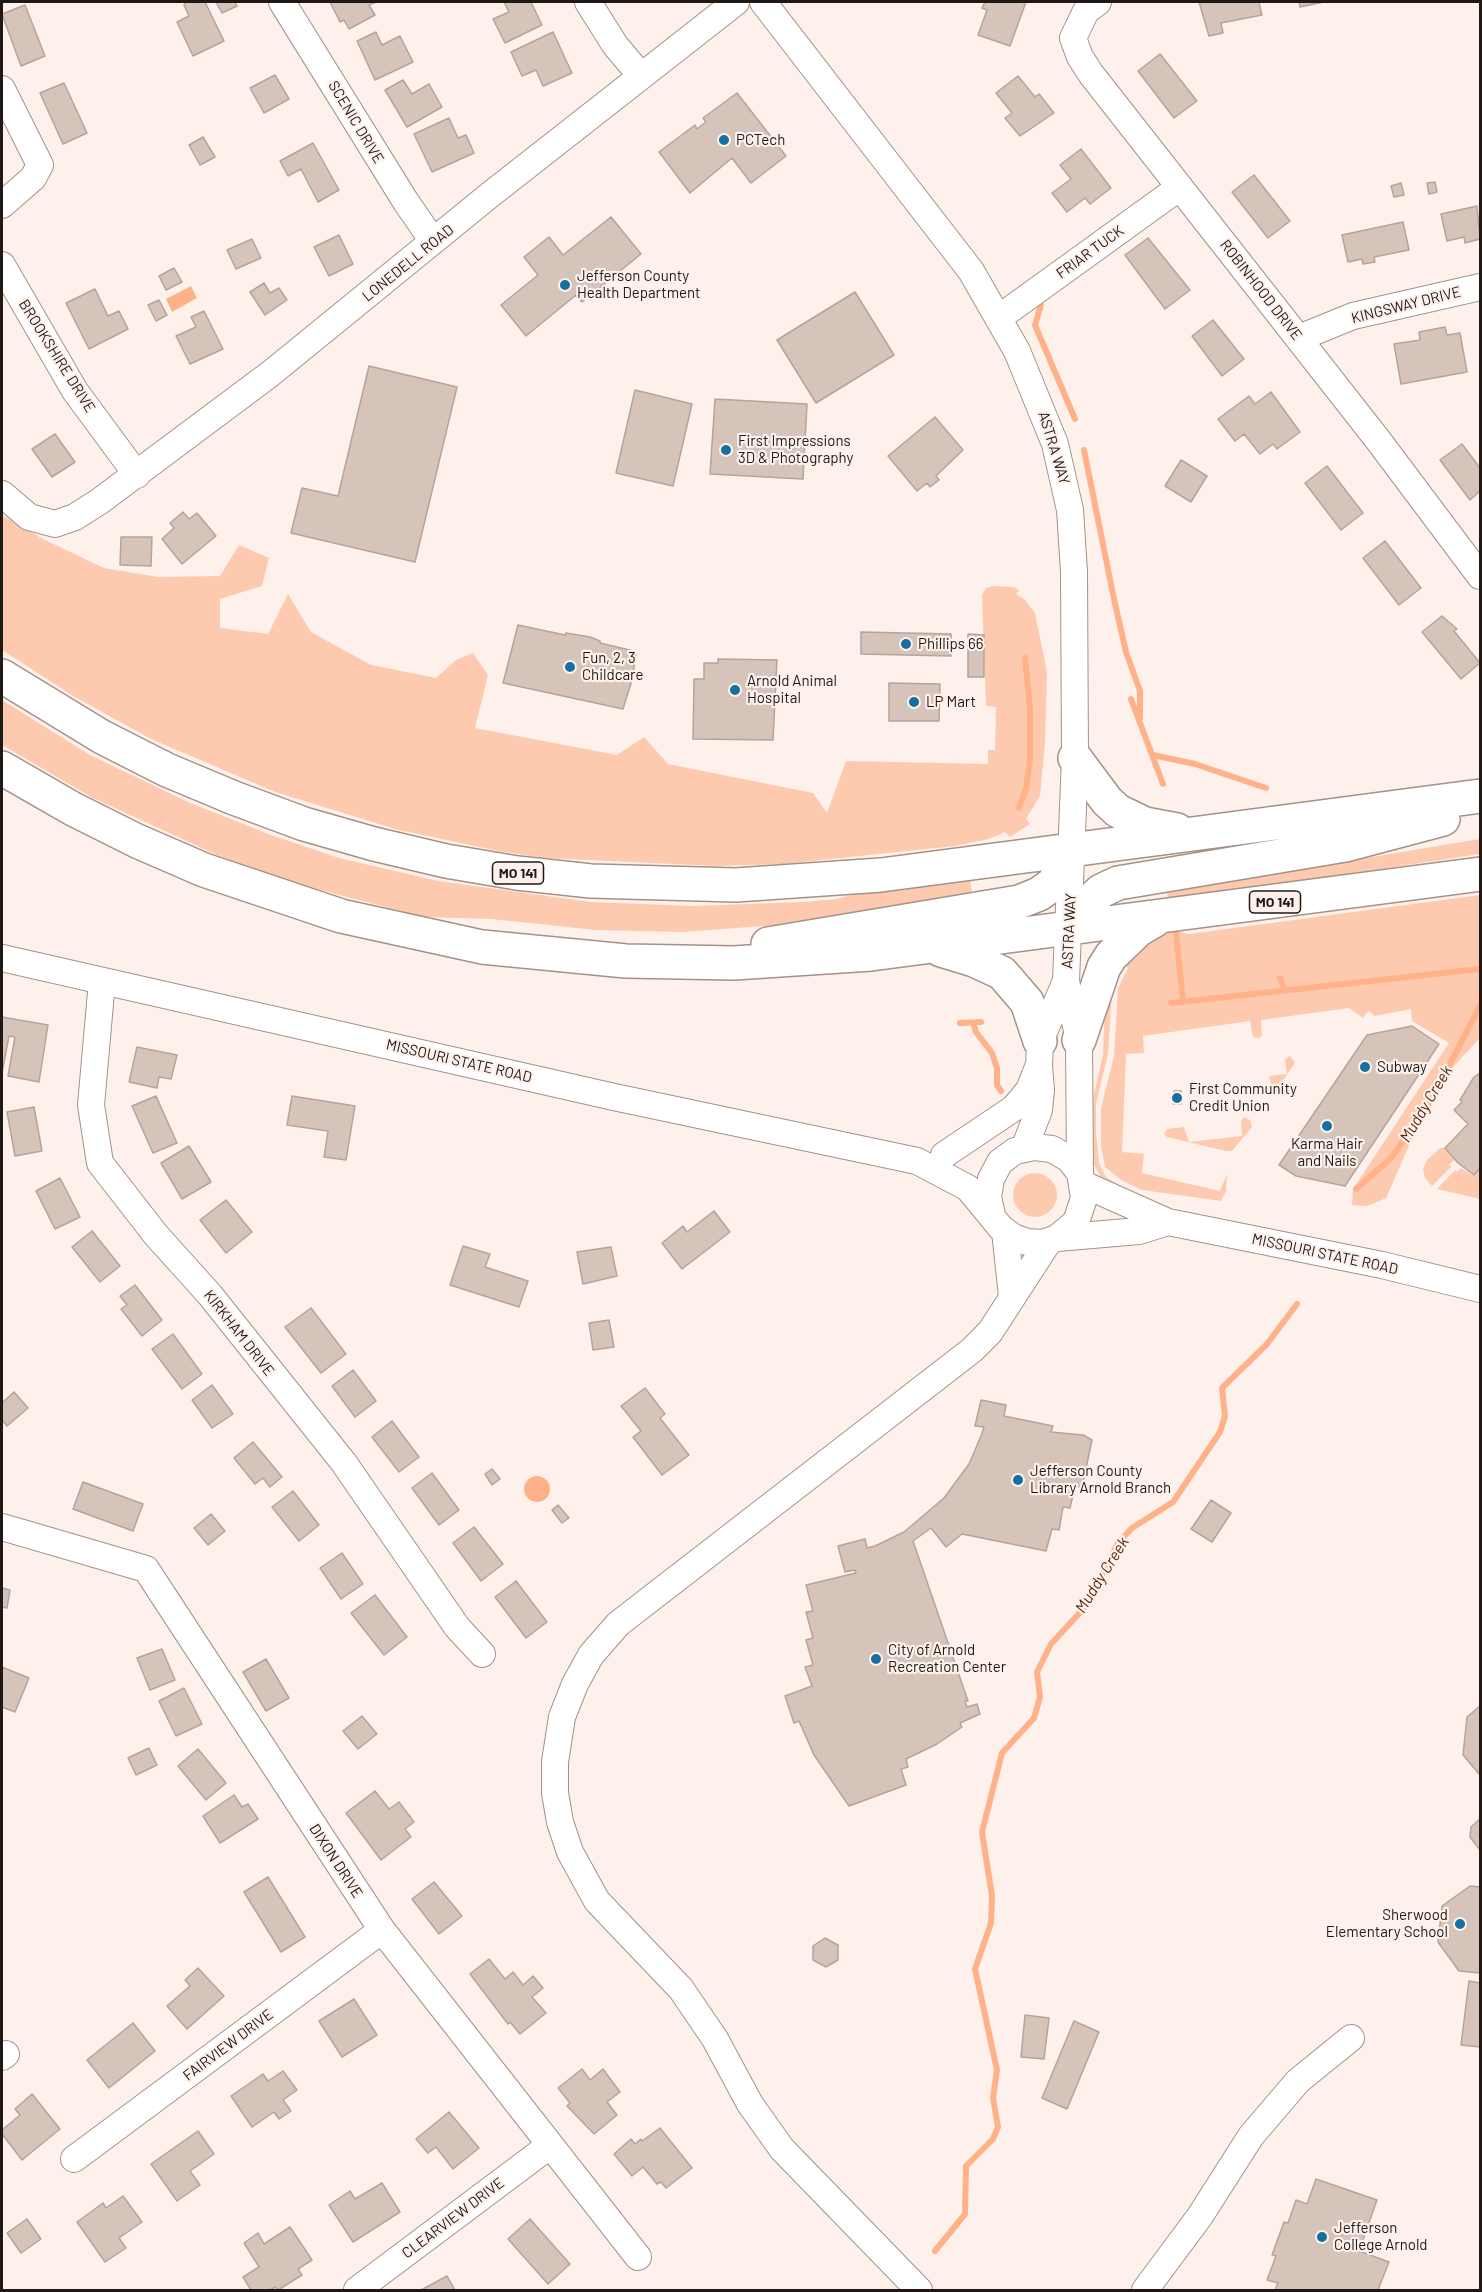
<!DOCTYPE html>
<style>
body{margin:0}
#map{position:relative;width:1482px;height:2292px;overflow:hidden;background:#fef1eb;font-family:Barlow,sans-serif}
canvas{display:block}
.frame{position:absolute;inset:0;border:3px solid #1f1815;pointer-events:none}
</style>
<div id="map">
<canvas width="1482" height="2292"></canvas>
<div class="frame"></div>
</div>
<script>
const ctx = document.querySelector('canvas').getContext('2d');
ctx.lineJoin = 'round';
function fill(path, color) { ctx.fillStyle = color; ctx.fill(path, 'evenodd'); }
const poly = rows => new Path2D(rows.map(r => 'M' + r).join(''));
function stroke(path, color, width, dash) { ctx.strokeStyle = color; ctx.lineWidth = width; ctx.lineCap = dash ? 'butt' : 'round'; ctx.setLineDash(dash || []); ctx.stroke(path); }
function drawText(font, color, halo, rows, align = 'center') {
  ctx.font = font + ' Barlow,sans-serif'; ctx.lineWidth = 4.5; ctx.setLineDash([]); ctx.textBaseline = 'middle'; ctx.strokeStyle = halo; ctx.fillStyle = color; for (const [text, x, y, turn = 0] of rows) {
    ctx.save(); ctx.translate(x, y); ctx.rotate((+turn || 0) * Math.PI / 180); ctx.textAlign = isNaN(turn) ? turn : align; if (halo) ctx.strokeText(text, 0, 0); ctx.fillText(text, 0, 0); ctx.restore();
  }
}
const green = poly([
 [2,515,43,539,104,568,158,577,220,576,239,545,269,558,262,586,220,599,220,628,268,634,288,594,311,632,371,665,436,678,456,660,473,653,488,675,475,728,617,755,644,737,668,764,813,793,827,813,846,761,988,764,988,750,995,750,996,707,986,706,982,595,986,588,994,586,1014,587,1019,590,1016,594,1025,600,1035,613,1047,672,1045,742,1040,796,1026,819,1030,824,1010,837,1005,832,989,839,955,846,783,864,715,866,545,858,498,851,395,829,275,792,151,739,73,696,2,650],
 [2,700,90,755,188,802,271,835,339,858,438,881,591,902,692,906,803,902,837,899,867,891,970,880,973,902,857,919,683,932,596,930,491,919,424,917,294,883,217,855,93,798,2,745],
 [1480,839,1480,854,1168,901,1167,891],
 [1480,895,1480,1038,1453,1067,1423,1114,1386,1198,1367,1206,1352,1205,1353,1189,1449,1043,1412,1021,1411,1009,1375,1016,1368,1011,1363,1018,1349,1008,1261,1020,1262,1036,1259,1038,1253,1037,1250,1021,1143,1036,1144,1053,1126,1054,1122,1152,1144,1154,1142,1173,1220,1191,1227,1174,1226,1191,1221,1201,1142,1190,1121,1180,1105,1167,1101,1146,1101,1108,1114,1056,1118,988,1128,968,1119,962,1136,945,1171,930,1189,934],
 [1112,990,1108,1054,1096,1104,1096,1132,1099,1163,1106,1177,1122,1187,1121,1192,1102,1179,1093,1163,1091,1150,1091,1108,1103,1054,1105,999],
 [1290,1056,1295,1063,1277,1089,1273,1091,1269,1076,1287,1074,1285,1059],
 [1244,1117,1250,1120,1252,1127,1232,1151,1226,1151,1167,1137,1164,1134,1167,1129,1184,1127,1189,1142,1242,1136,1241,1121],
 [1440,1148,1446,1148,1454,1160,1449,1165,1451,1167,1432,1186,1425,1178,1423,1169,1427,1160],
 [1480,1167,1480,1199,1437,1189,1455,1170,1457,1172,1461,1168,1472,1175],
 '1013 1195a22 22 0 1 1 44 0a22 22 0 1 1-44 0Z'
]);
const water = poly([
 [191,286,197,298,172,312,166,299],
 '524 1489a13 13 0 1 1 26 0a13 13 0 1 1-26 0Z'
]);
const stream = poly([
 [1041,305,1035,325,1075,419],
 [1084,450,1114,599,1126,652,1140,691,1140,718],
 [1131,699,1163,784],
 [1153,755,1195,764,1266,788],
 [1019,808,1026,789,1030,761,1030,708,1025,658],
 [1176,933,1183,1001],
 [1280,978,1285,990],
 [1171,1003,1480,969],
 [960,1023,981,1022],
 [973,1023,976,1032,992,1053,997,1068,997,1085,1001,1091],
 [1356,1189,1392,1157,1433,1097,1480,1006],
 [935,2251,965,2214,966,2166,993,2139,998,2127,993,2098,997,2070,975,1969,991,1923,992,1896,982,1832,1002,1753,1034,1718,1040,1697,1037,1672,1051,1644,1086,1606,1118,1543,1132,1528,1173,1502,1220,1432,1225,1416,1222,1388,1267,1344,1297,1304]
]);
const building = poly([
 [186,2,205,2,224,41,193,56,177,22,189,16,184,5,186,2],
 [216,2,235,2,237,6,222,13,216,2],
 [330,2,376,2,369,5,375,15,349,29,344,20,340,22,330,2],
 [504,2,531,2,542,25,505,43,493,19,509,12,504,2],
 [985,2,1026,2,1010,46,978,35,987,10,982,8,985,2],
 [1199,2,1259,2,1262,15,1221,23,1223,33,1209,36,1199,2],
 [1299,2,1324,2,1300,7,1299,2],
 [25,5,45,56,21,66,2,14,25,5],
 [376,32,382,45,400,36,413,62,375,80,357,41,376,32],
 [553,32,572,73,543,86,536,70,522,76,511,52,553,32],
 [1160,54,1197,101,1174,118,1138,71,1160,54],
 [275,75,289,99,264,113,250,88,275,75],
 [1018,76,1035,97,1039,94,1054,113,1020,136,1005,118,1012,113,996,93,1018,76],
 [403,80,412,94,429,84,442,107,407,127,385,90,403,80],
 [64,83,87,133,63,144,40,93,64,83],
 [737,93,786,156,751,183,732,158,690,193,659,152,695,125,697,129,706,122,703,118,737,93],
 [449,118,458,138,466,135,474,153,432,172,414,134,449,118],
 [203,137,215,157,200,165,189,145,203,137],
 [313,143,339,190,318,202,301,169,288,176,280,161,313,143],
 [1081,149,1111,188,1090,204,1085,198,1067,212,1052,193,1071,179,1060,165,1081,149],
 [1254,175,1290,221,1268,238,1232,192,1254,175],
 [1435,182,1437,192,1429,194,1427,183,1435,182],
 [1401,183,1404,195,1394,197,1391,186,1401,183],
 [1477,206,1480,239,1465,243,1464,237,1447,241,1441,214,1477,206],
 [611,217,641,254,582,302,576,295,526,336,501,305,538,275,524,257,549,237,563,255,611,217],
 [1403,222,1409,250,1374,257,1375,262,1363,264,1362,259,1348,262,1342,235,1403,222],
 [339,235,353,264,329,276,314,247,339,235],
 [1148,238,1190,290,1165,309,1125,255,1148,238],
 [252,239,261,258,236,269,227,250,252,239],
 [174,268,182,282,166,290,159,276,174,268],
 [264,283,270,293,279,288,287,300,265,315,250,292,264,283],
 [95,289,108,316,119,311,128,329,89,349,66,303,95,289],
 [855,292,894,355,816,403,777,340,855,292],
 [159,300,167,315,156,321,148,305,159,300],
 [204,311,223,349,190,364,176,336,196,327,191,317,204,311],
 [1213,320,1244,359,1222,376,1192,336,1213,320],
 [1445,327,1447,335,1460,333,1467,372,1401,384,1394,344,1420,340,1419,332,1445,327],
 [369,366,457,387,415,562,291,533,302,488,338,496,369,366],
 [635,390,692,404,673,486,616,473,635,390],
 [1271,392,1300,432,1277,449,1273,444,1260,454,1244,434,1235,441,1218,419,1249,396,1255,404,1271,392],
 [715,399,807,404,803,479,710,474,715,399],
 [935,417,963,450,936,476,939,480,930,487,927,483,917,491,888,456,935,417],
 [55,434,75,462,52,477,32,449,55,434],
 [1462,444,1480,468,1480,491,1470,500,1440,460,1462,444],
 [1181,460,1207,476,1191,502,1165,486,1181,460],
 [1327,466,1363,513,1341,530,1305,483,1327,466],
 [183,512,189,519,197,513,216,536,182,564,162,539,174,528,170,523,183,512],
 [121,537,152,537,151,566,120,565,121,537],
 [1385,541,1421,588,1399,605,1363,558,1385,541],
 [1442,616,1457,629,1454,631,1480,663,1461,679,1422,632,1442,616],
 [518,625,565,635,566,633,590,637,600,641,600,643,634,651,636,654,632,680,623,709,503,683,518,625],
 [861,632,951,634,951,656,861,654,861,632],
 [968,634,984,635,984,677,968,677,968,634],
 [718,659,777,660,773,740,693,739,694,679,704,679,704,663,718,663,718,659],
 [889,683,940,684,939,721,889,721,889,683],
 [2,1017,48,1025,39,1082,8,1076,15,1037,9,1036,2,1073,2,1017],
 [1412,1026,1439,1044,1345,1186,1296,1176,1279,1165,1367,1035,1412,1026],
 [137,1047,177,1055,171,1079,159,1077,157,1088,129,1082,137,1047],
 [1480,1073,1480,1168,1474,1175,1458,1163,1445,1148,1468,1124,1454,1110,1462,1102,1460,1100,1474,1077,1480,1073],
 [1174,1091,1181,1091,1181,1104,1173,1104,1174,1091],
 [156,1096,177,1143,153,1153,132,1106,156,1096],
 [292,1096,355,1106,346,1160,324,1157,328,1131,287,1125,292,1096],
 [34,1107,42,1151,15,1156,7,1112,34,1107],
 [189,1146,211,1182,182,1199,161,1163,189,1146],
 [60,1178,80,1217,55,1229,36,1191,60,1178],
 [226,1200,252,1232,226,1253,200,1220,226,1200],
 [714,1211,730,1232,682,1269,662,1243,683,1226,687,1232,714,1211],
 [92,1231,120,1266,100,1282,72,1247,92,1231],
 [463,1246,490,1254,485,1267,528,1281,519,1307,450,1285,463,1246],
 [611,1247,617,1276,583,1284,577,1252,611,1247],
 [135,1285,162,1320,142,1336,121,1309,127,1305,120,1296,135,1285],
 [311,1308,346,1354,321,1373,285,1327,311,1308],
 [609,1320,614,1347,593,1350,589,1323,609,1320],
 [173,1334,202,1374,182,1389,152,1349,173,1334],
 [353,1370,376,1401,355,1417,332,1386,353,1370],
 [212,1385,233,1414,212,1428,192,1400,212,1385],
 [645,1388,665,1414,660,1418,689,1455,662,1475,633,1437,641,1431,621,1406,645,1388],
 [14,1392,28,1408,7,1426,2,1420,2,1403,14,1392],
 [981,1400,1006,1405,1004,1416,1053,1426,1051,1432,1083,1435,1092,1440,1082,1487,1075,1486,1070,1508,1063,1507,1059,1530,1052,1529,1046,1551,962,1534,946,1547,931,1528,913,1541,968,1701,965,1701,967,1707,977,1704,980,1714,960,1723,962,1727,937,1744,906,1759,908,1767,901,1769,906,1785,849,1806,814,1755,799,1721,794,1723,785,1696,812,1686,805,1667,813,1665,806,1640,813,1638,806,1612,813,1611,806,1585,856,1573,855,1570,845,1572,838,1546,865,1539,867,1548,875,1546,904,1532,944,1498,969,1464,981,1436,984,1427,975,1426,981,1400],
 [392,1421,419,1457,399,1472,372,1437,392,1421],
 [253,1442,282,1477,270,1487,263,1478,255,1484,234,1458,253,1442],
 [492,1469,500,1479,492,1485,485,1474,492,1469],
 [432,1473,459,1510,439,1525,412,1488,432,1473],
 [83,1482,143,1504,133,1531,73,1509,83,1482],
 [293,1491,319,1525,299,1541,272,1507,293,1491],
 [1211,1500,1231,1513,1212,1542,1191,1529,1211,1500],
 [558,1505,569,1518,562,1523,552,1510,558,1505],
 [211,1514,225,1531,208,1545,194,1528,211,1514],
 [474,1527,503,1564,481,1581,453,1543,474,1527],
 [342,1553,363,1584,341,1599,320,1568,342,1553],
 [516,1581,547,1622,526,1638,495,1597,516,1581],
 [2,1588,10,1590,7,1608,2,1607,2,1588],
 [375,1595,407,1637,384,1655,351,1613,375,1595],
 [162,1649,175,1680,150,1690,137,1658,162,1649],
 [266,1659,289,1698,266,1711,243,1672,266,1659],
 [2,1667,29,1678,15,1712,2,1707,2,1667],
 [184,1688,202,1724,176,1736,159,1701,184,1688],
 [1480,1706,1480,1775,1463,1755,1467,1717,1480,1706],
 [362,1716,377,1734,358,1749,343,1731,362,1716],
 [149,1748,157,1765,136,1775,128,1758,149,1748],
 [198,1749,226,1783,206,1800,178,1766,198,1749],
 [375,1791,389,1809,399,1802,414,1822,405,1829,411,1837,381,1860,346,1813,375,1791],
 [234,1795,242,1807,248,1804,258,1819,220,1843,203,1816,234,1795],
 [1480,1819,1480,1850,1470,1837,1471,1827,1480,1819],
 [268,1877,305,1937,281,1952,244,1892,268,1877],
 [434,1882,462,1916,439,1934,412,1899,434,1882],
 [1470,1886,1480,1887,1480,1973,1459,1971,1438,1942,1442,1906,1470,1886],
 [825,1938,838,1945,838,1960,826,1967,813,1960,813,1946,825,1938],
 [489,1959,505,1979,513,1972,523,1985,533,1976,543,1988,532,1997,546,2013,520,2034,510,2022,508,2024,470,1974,489,1959],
 [198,1968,224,1996,187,2029,167,2006,190,1986,185,1980,198,1968],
 [1469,1981,1480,1983,1480,2047,1461,2045,1469,1981],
 [354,1999,377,2035,342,2057,319,2021,354,1999],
 [1025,2015,1049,2018,1044,2059,1021,2057,1025,2015],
 [1074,2021,1099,2032,1067,2109,1042,2098,1074,2021],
 [133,2023,155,2051,109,2088,87,2060,133,2023],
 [582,2069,590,2080,603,2069,620,2092,607,2102,617,2115,594,2134,567,2106,570,2103,558,2088,582,2069],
 [283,2071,297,2090,283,2100,291,2111,279,2119,274,2112,252,2127,231,2096,263,2074,268,2081,283,2071],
 [32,2094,60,2129,22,2160,2,2134,2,2130,20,2115,15,2109,32,2094],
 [449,2112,479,2148,453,2169,436,2147,428,2153,416,2139,449,2112],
 [660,2128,692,2168,666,2188,661,2182,657,2184,643,2167,632,2176,614,2154,631,2139,635,2144,641,2139,642,2141,660,2128],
 [198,2131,214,2154,190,2171,200,2185,177,2201,151,2164,198,2131],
 [1316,2179,1377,2200,1359,2251,1389,2262,1378,2290,1275,2290,1278,2283,1267,2280,1276,2256,1272,2255,1284,2222,1288,2223,1296,2200,1307,2204,1316,2179],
 [382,2183,400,2212,353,2242,329,2205,350,2191,355,2199,382,2183],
 [123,2196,142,2222,119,2238,126,2248,105,2262,77,2222,103,2203,106,2208,123,2196],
 [27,2219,41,2239,21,2253,7,2233,27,2219],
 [530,2219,570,2264,548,2284,508,2239,530,2219],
 [290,2227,312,2260,298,2269,302,2275,278,2290,275,2287,270,2290,251,2290,243,2277,259,2267,244,2243,258,2233,264,2244,290,2227],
 [447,2276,455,2290,421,2290,447,2276]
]);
const minor = poly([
 [282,2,406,202,433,241],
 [588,2,615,45,641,76],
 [763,2,971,271,1017,351,1055,444,1070,510,1074,572,1075,758,1066,981,1079,1040,1080,1173],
 [1098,2,1086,11,1073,38,1080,57,1091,74,1378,440,1480,576],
 [2,89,40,165,33,178,2,205],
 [2,265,75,391,137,475],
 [1000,317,1180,187],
 [1299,338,1353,316,1480,287],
 [2,494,29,517,55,524,75,517,100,501,270,374,491,194,736,2],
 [2,958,614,1097,917,1161,968,1188,1001,1228,1013,1237,1027,1242,1043,1243,1057,1238,1076,1222,1084,1198,1080,1173,1069,1159,1052,1149,1034,1147,1015,1151,1000,1162,991,1179,988,1197,992,1215],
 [102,981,91,1105,100,1163,156,1235,210,1295,344,1463,457,1627,482,1654],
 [1024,1149,1039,1110,1041,1090,1039,1067,1040,1041,1066,981],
 [944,1155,1014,1108,1029,1090,1038,1067],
 [1083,1184,1168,1222,1382,1265,1480,1289],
 [1005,1231,1012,1296],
 [1057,1238,1139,1231,1168,1222],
 [2,1527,146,1569,382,1930,638,2257],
 [2,2057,6,2054],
 [74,2159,382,1930],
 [357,2290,549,2146],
 [919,2290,782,2149,750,2104,715,2039,681,1989,597,1901,570,1852,560,1822,555,1793,555,1762,562,1717,575,1684,591,1655,618,1624,972,1350,990,1332,1049,1241],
 [1145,2290,1200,2216,1251,2136,1298,2081,1351,2038]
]);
const highway = poly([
 [2,676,102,737,167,770,234,798,304,824,374,844,446,861,517,873,591,881,736,885,881,875,1480,796],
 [1075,758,1107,801,1118,811,1145,824,1177,830],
 [2,768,73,809,137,841,204,870,341,916,482,947,626,961,734,963,871,954,1480,874],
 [1069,930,1089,902,1101,891,1118,883,1345,845,1443,819],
 [768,944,1019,902,1039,894,1053,884,1072,852],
 [941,950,974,960,1002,973,1027,1002,1040,1041],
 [1079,1040,1104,967,1111,956,1138,930,1155,920]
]);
const markers = [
 [724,140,6,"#16709f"],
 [565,285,6,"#16709f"],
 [726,450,6,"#16709f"],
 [906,644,6,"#16709f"],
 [570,667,6,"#16709f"],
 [735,690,6,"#16709f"],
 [914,702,6,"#16709f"],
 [1365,1067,6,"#16709f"],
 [1177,1098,6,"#16709f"],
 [1327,1126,6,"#16709f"],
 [1018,1480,6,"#16709f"],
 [876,1659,6,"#16709f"],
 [1460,1924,6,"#16709f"],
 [1322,2237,6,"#16709f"]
];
const shields = [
 [518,873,51],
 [1275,902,51]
];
const shieldNames = [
 ["MO 141",518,873],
 ["MO 141",1275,902]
];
const streetNames = [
 ["SCENIC DRIVE",356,122,59],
 ["FRIAR TUCK",1090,252,-36],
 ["LONEDELL ROAD",408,263,-39],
 ["ROBINHOOD DRIVE",1261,290,52],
 ["KINGSWAY DRIVE",1406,305,-14],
 ["BROOKSHIRE DRIVE",57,356,58],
 ["ASTRA WAY",1054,448,73],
 ["ASTRA WAY",1069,931,-87],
 ["MISSOURI STATE ROAD",459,1061,13],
 ["MISSOURI STATE ROAD",1325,1254,12],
 ["KIRKHAM DRIVE",239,1333,52],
 ["DIXON DRIVE",336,1861,57],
 ["FAIRVIEW DRIVE",228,2045,-37],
 ["CLEARVIEW DRIVE",453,2218,-37]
];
const poiNames = [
 ["PCTech",736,140],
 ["Jefferson County",577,276],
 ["Health Department",577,293],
 ["First Impressions",738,441],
 ["3D & Photography",738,458],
 ["Phillips 66",918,644],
 ["Fun, 2, 3",582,658],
 ["Childcare",582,675],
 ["Arnold Animal",747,681],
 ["Hospital",747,698],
 ["LP Mart",926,702],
 ["Subway",1377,1067],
 ["First Community",1189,1089],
 ["Credit Union",1189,1106],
 ["Karma Hair",1327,1144,"center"],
 ["and Nails",1327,1161,"center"],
 ["Jefferson County",1030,1471],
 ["Library Arnold Branch",1030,1488],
 ["City of Arnold",888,1650],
 ["Recreation Center",888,1667],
 ["Sherwood",1448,1915,"right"],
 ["Elementary School",1448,1932,"right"],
 ["Jefferson",1334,2228],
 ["College Arnold",1334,2245]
];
const waterNames = [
 ["Muddy Creek",1426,1104,-59],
 ["Muddy Creek",1102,1575,-58]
];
fill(green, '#fecaaf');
fill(water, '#ffb28a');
stroke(stream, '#ffb28a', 6);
fill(building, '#d6c3b9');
stroke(building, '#b6a39a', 1.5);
stroke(minor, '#a49288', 28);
stroke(highway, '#a49288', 36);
stroke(minor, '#fff', 26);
stroke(highway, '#fff', 33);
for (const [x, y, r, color] of markers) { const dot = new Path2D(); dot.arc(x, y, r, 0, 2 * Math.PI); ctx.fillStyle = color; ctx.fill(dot); stroke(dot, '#fef1eb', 2); }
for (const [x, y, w] of shields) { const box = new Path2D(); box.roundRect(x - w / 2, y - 11, w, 22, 4.5); ctx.fillStyle = '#fef1eb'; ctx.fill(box); stroke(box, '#1f1815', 1.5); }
drawText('bold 14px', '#1f1815', null, shieldNames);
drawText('15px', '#1f1815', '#fef1eb', streetNames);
drawText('15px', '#1f1815', '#fef1eb', poiNames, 'left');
drawText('italic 16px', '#57280a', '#fef1eb', waterNames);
</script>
